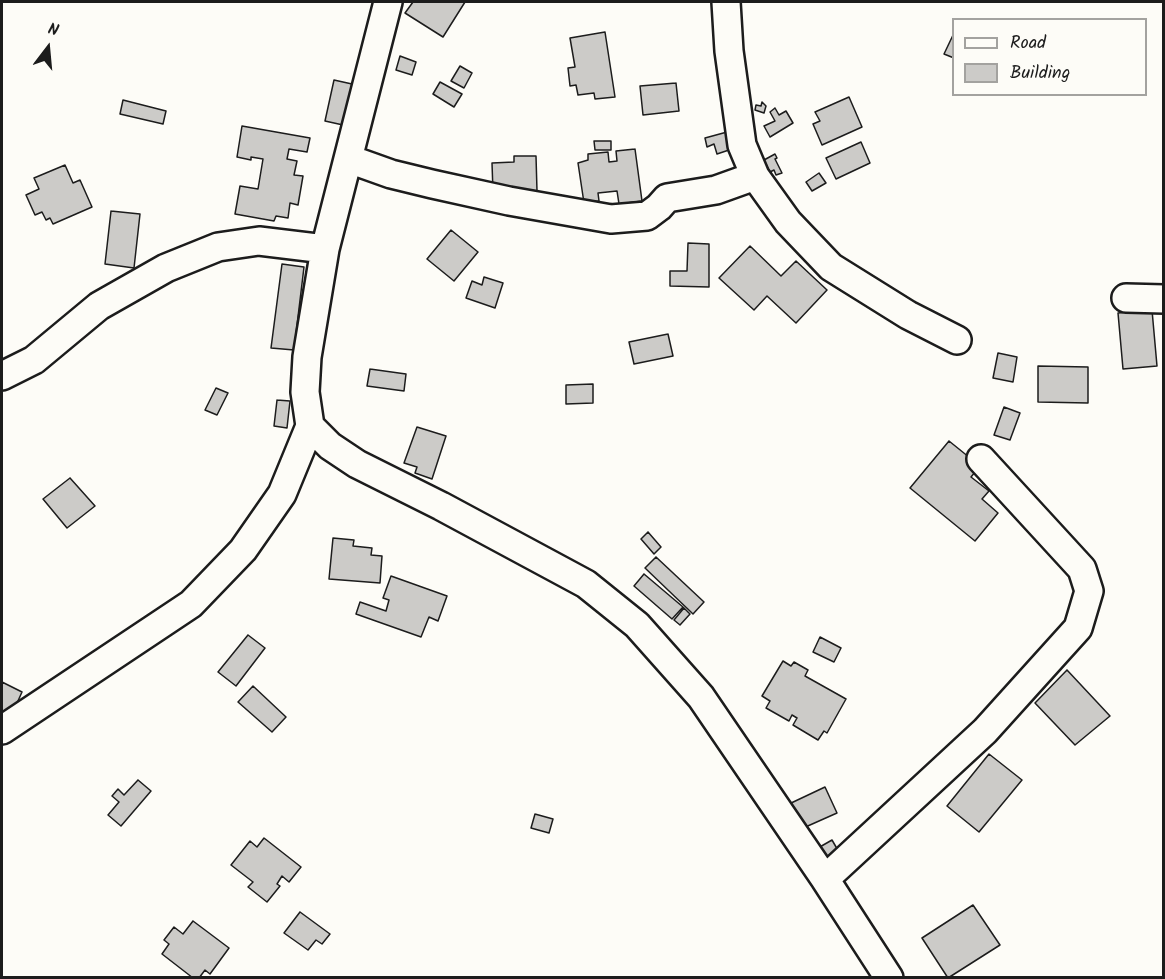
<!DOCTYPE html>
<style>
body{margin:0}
#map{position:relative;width:1165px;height:979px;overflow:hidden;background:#fdfcf7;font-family:Kalam,sans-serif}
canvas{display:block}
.frame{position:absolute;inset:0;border:3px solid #1c1c1c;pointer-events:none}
.legend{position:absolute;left:952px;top:18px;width:195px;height:78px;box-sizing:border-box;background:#fdfcf7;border:2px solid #a3a29f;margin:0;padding:8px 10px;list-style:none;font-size:18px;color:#1c1c1c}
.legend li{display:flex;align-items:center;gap:12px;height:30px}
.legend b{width:30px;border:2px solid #a3a29f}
.north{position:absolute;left:18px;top:18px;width:60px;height:60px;-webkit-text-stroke:4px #fdfcf7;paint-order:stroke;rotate:16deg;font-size:16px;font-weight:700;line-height:24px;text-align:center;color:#1c1c1c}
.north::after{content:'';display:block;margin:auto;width:21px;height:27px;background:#1c1c1c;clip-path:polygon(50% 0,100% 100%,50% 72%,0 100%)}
</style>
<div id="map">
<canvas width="1165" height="979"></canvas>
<div class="frame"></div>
<ul class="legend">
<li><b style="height:8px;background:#fdfcf7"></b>Road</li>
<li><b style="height:16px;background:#cccbc8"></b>Building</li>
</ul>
<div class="north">N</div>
</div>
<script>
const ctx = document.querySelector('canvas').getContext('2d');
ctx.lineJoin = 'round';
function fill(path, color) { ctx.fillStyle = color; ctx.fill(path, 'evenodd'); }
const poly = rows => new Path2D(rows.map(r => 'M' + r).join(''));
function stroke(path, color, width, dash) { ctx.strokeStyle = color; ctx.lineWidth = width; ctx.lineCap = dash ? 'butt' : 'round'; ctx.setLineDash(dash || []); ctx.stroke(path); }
const building = poly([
 [413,2,465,2,443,37,405,13,413,2],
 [605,32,615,97,595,99,594,93,578,95,576,85,570,86,568,68,575,67,570,38,605,32],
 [954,33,954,58,944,54,954,33],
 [400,56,416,62,412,75,396,70,400,56],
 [460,66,472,73,464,88,451,81,460,66],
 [334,80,361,86,352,127,325,121,334,80],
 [440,82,462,94,454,107,433,94,440,82],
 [676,83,679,111,643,115,640,86,676,83],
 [849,97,862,127,822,145,813,124,820,121,815,112,849,97],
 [123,100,166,111,163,124,120,114,123,100],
 [762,102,766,106,764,113,755,110,756,105,761,106,762,102],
 [775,108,779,115,786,111,793,123,770,137,764,126,775,121,770,112,775,108],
 [242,126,310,138,307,152,289,149,287,159,297,161,294,175,303,176,298,205,290,203,288,218,276,216,274,221,235,214,240,186,258,189,263,159,251,157,251,160,237,157,242,126],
 [727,132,732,149,717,154,714,144,707,147,705,138,727,132],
 [594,141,611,141,611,150,595,150,594,141],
 [861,142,870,163,836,179,826,158,861,142],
 [635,149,642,201,619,204,617,191,598,193,599,201,584,203,578,163,588,160,588,154,608,152,609,162,617,161,616,151,635,149],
 [775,154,777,158,775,159,782,173,776,175,774,170,770,172,764,160,775,154],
 [514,156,536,156,537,191,493,192,492,163,514,162,514,156],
 [65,165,73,183,80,180,92,207,53,224,50,218,46,220,42,212,35,215,26,195,39,189,34,178,65,165],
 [819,173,826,183,812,191,806,182,819,173],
 [111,211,140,214,134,268,105,264,111,211],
 [451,230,478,252,454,281,427,259,451,230],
 [688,243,709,244,709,287,670,286,670,271,687,271,688,243],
 [750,246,781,276,796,261,827,290,796,323,767,296,754,310,719,278,750,246],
 [282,264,304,267,294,350,271,348,282,264],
 [484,277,503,283,495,308,466,298,472,281,482,285,484,277],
 [1152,310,1157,366,1123,369,1118,313,1152,310],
 [668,334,673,356,634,364,629,342,668,334],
 [998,353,1017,357,1013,382,993,378,998,353],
 [1038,366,1088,367,1088,403,1038,402,1038,366],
 [370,369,406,374,404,391,367,386,370,369],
 [593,384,593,403,566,404,566,385,593,384],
 [216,388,228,393,217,415,205,410,216,388],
 [277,400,290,401,287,428,274,426,277,400],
 [1004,407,1020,413,1010,440,994,435,1004,407],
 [417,427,446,436,432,479,415,473,417,467,404,463,417,427],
 [949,441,980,466,971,477,989,491,982,499,998,513,975,541,910,488,949,441],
 [70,478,95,506,67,528,43,499,70,478],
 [648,532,661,547,654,554,641,539,648,532],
 [333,538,354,540,353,546,372,548,371,555,382,556,380,583,329,579,333,538],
 [656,557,704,602,693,614,645,568,656,557],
 [644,574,683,607,672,619,634,586,644,574],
 [391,576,447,596,438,621,429,617,421,637,356,614,360,602,386,611,389,600,383,598,391,576],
 [684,608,690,614,680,625,674,620,684,608],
 [248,635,265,648,236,686,218,672,248,635],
 [820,637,841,648,834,662,813,652,820,637],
 [783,661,791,666,794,662,808,670,805,676,846,699,827,733,824,731,818,740,793,725,797,718,792,715,789,721,766,708,770,701,762,696,783,661],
 [1067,670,1110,716,1075,745,1035,703,1067,670],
 [2,682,22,692,9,721,2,717,2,682],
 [253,686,286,717,272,732,238,702,253,686],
 [989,754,1022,780,979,832,947,806,989,754],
 [138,780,151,791,121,826,108,815,119,802,112,796,118,789,124,795,138,780],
 [825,787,837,813,801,829,789,804,825,787],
 [535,814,553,819,549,833,531,828,535,814],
 [264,838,301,867,289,882,282,876,277,884,280,886,267,902,248,887,253,882,231,865,250,841,257,847,264,838],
 [832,840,843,859,830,867,818,848,832,840],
 [973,905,1000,945,948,978,922,938,973,905],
 [300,912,330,934,322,944,316,940,308,950,284,933,300,912],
 [193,921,229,948,210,974,205,970,199,978,193,978,162,954,169,944,164,940,174,927,183,934,193,921]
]);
const street = poly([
 [388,2,325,249,307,357,305,392,310,426,330,446,357,464,441,506,586,584,637,625,701,697,825,879,889,978],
 [726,2,729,51,742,145,755,176,788,222,831,267,908,315,957,340],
 [349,159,391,174,432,184,509,201,611,219,647,216,659,207,667,198,716,190,755,176],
 [1126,298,1164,299],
 [2,376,34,360,99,306,166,268,218,247,259,241,325,249],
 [2,730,191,604,243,550,282,494,310,426],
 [825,879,985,731,1078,628,1089,591,1082,569,981,459]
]);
fill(building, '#cccbc8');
stroke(building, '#1c1c1c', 1.5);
stroke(street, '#1c1c1c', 32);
stroke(street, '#fdfcf7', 27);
</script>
